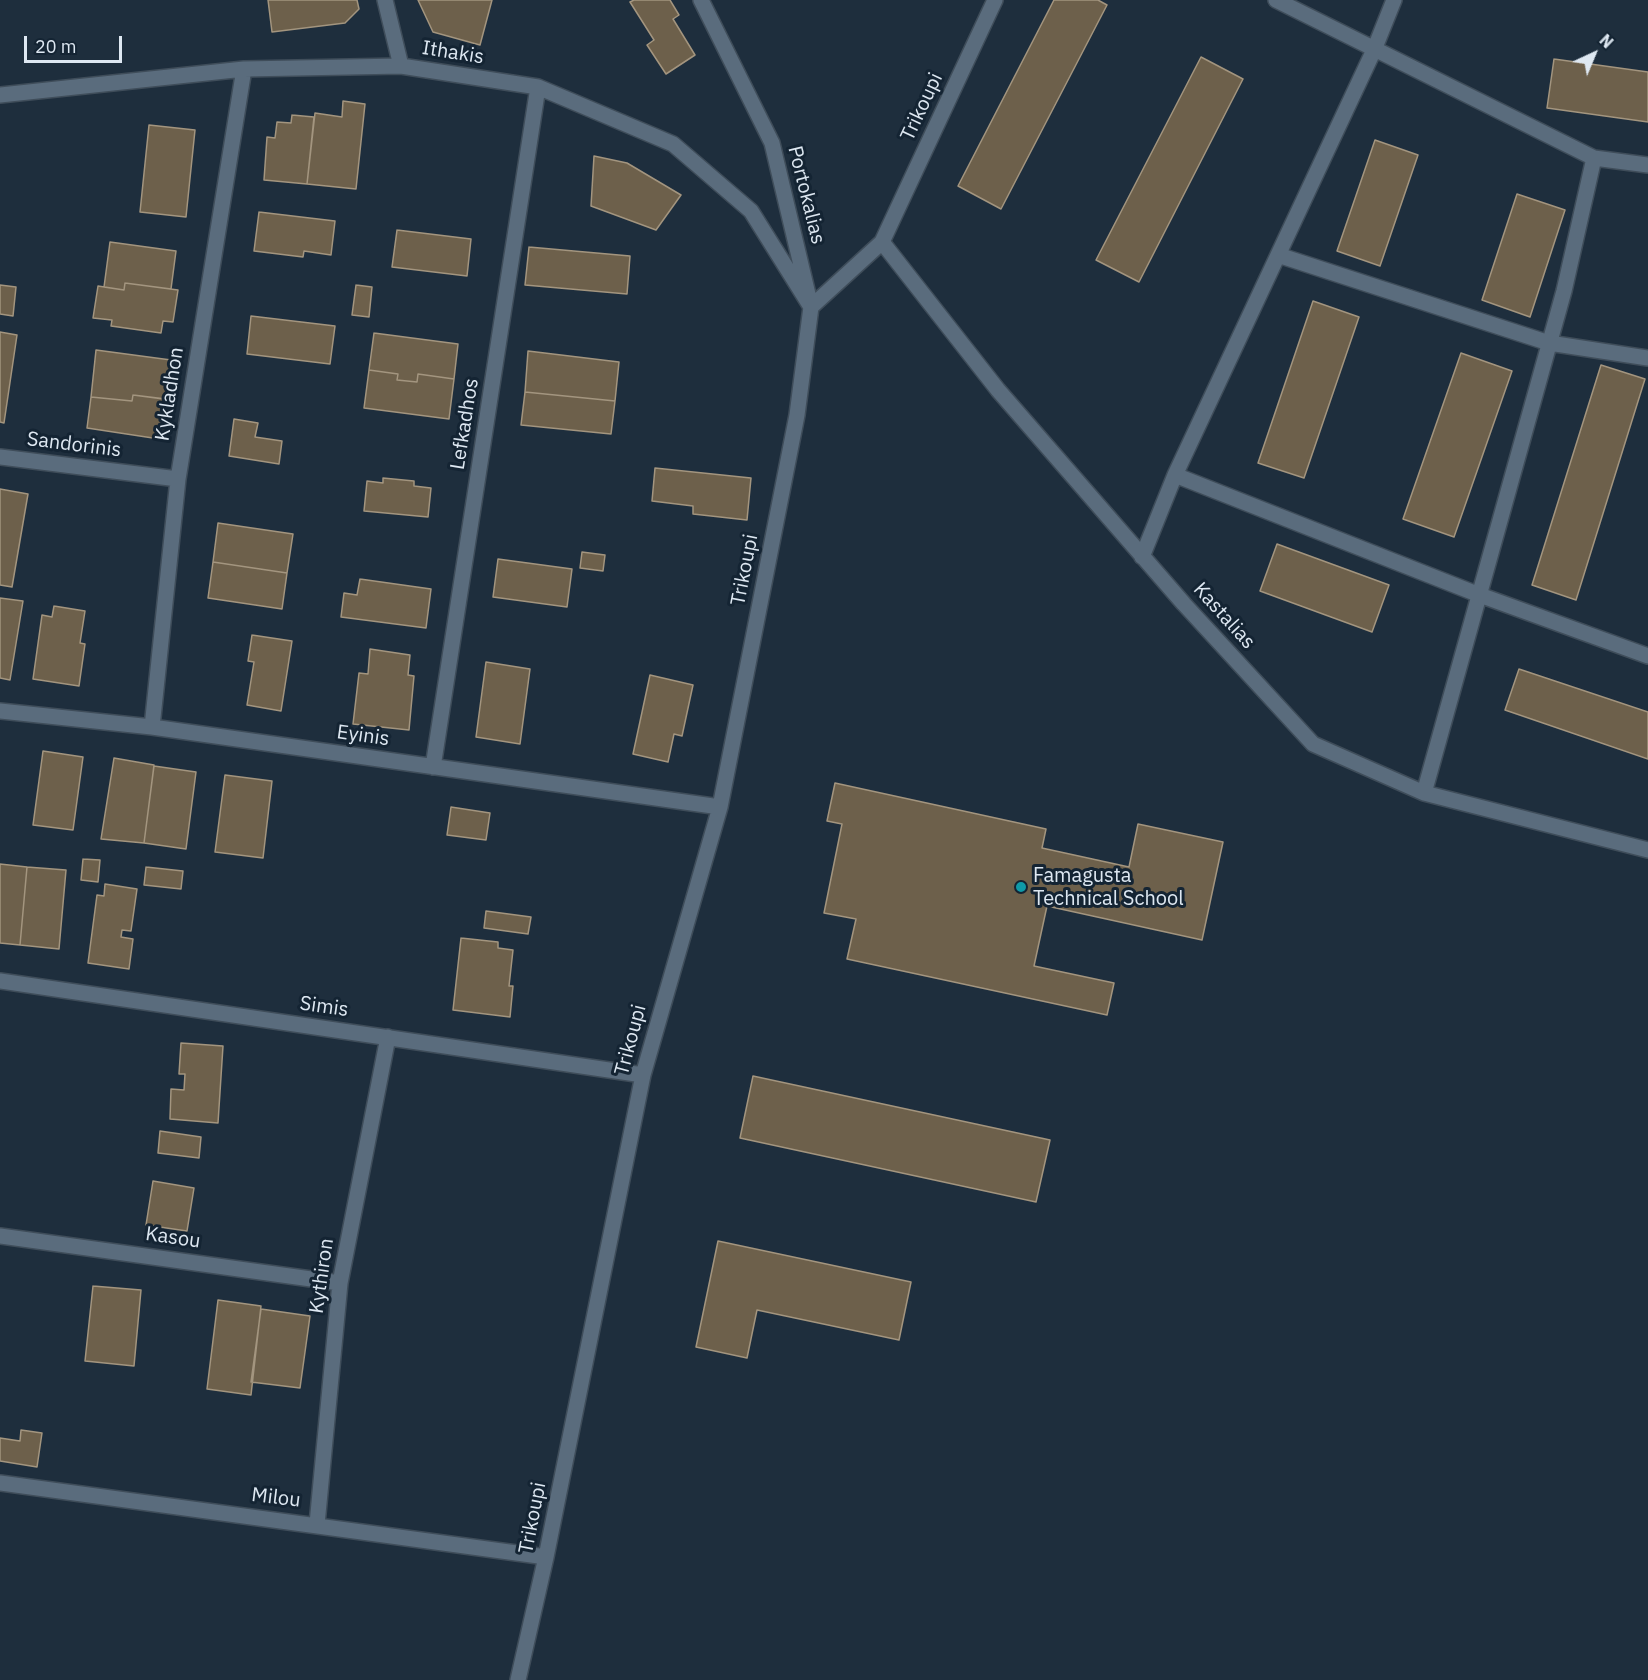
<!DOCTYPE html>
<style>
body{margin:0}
#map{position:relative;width:1648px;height:1680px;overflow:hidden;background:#1e2e3d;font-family:"IBM Plex Sans",sans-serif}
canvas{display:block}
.north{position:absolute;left:1564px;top:24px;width:60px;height:60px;-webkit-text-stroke:4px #142433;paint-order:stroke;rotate:44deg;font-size:16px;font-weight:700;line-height:24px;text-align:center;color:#dee8f2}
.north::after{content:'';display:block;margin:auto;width:21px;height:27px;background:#dee8f2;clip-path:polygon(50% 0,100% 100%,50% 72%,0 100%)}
.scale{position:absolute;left:24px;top:36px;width:98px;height:27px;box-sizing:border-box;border:3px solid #dee8f2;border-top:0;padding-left:8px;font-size:18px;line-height:21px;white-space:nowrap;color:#dee8f2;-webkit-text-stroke:4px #142433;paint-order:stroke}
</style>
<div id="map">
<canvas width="1648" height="1680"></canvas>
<div class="north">N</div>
<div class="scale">20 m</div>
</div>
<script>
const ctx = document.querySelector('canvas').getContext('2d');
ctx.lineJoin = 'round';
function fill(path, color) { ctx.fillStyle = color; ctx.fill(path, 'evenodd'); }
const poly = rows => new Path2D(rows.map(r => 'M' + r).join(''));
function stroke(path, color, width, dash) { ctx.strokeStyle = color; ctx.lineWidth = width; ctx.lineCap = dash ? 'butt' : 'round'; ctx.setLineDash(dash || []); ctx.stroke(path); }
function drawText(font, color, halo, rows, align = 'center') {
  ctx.font = font + ' "IBM Plex Sans",sans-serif'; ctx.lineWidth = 6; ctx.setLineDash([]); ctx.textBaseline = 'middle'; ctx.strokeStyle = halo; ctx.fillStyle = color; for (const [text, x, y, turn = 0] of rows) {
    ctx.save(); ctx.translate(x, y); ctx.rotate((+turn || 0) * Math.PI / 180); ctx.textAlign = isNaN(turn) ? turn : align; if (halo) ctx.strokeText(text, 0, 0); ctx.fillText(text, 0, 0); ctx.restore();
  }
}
const building = poly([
 [268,0,357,0,359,9,345,23,272,32,268,0],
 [418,0,492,0,480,45,433,32,418,0],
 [634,0,670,0,679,15,673,19,695,55,666,74,647,45,654,40,630,2,634,0],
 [1054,0,1098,0,1107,5,1001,209,958,186,1054,0],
 [1201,57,1243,79,1139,282,1096,260,1201,57],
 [1554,59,1648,72,1648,122,1547,108,1554,59],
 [343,101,365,104,356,189,307,184,315,113,342,117,343,101],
 [292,115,314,117,307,184,264,180,267,137,275,138,277,122,291,123,292,115],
 [149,125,195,130,186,217,140,212,149,125],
 [1375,140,1418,155,1380,266,1337,251,1375,140],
 [594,156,627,163,681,195,656,230,591,206,594,156],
 [1517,194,1565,210,1530,317,1482,300,1517,194],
 [259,212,335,221,331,255,304,251,303,257,254,251,259,212],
 [397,230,471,239,467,276,392,267,397,230],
 [110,242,176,251,171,289,125,283,124,290,104,287,110,242],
 [529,247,630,256,627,294,525,285,529,247],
 [125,283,178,290,173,322,163,321,161,333,111,326,112,320,93,318,98,286,124,290,125,283],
 [0,285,16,287,13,316,0,314,0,285],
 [356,285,372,287,369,317,352,315,356,285],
 [1313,301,1359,317,1304,478,1258,463,1313,301],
 [251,316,335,326,330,364,247,354,251,316],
 [0,332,17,335,4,423,0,422,0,332],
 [374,333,458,344,454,379,418,374,417,382,397,380,398,374,369,370,374,333],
 [96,350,171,360,166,399,133,395,132,401,91,397,96,350],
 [528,351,619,362,615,401,525,392,528,351],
 [1461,353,1512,371,1454,537,1403,519,1461,353],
 [1601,365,1645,379,1576,600,1532,585,1601,365],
 [369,370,398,374,397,380,417,382,418,374,454,379,449,419,364,408,369,370],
 [525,392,615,401,611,434,521,425,525,392],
 [133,395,171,400,166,440,87,428,91,397,132,401,133,395],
 [234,419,258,423,255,437,282,441,279,464,229,456,234,419],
 [655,468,751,478,747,520,693,514,693,506,652,501,655,468],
 [383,478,414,481,414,486,431,488,428,517,364,511,367,481,383,483,383,478],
 [0,489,28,494,12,587,0,585,0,489],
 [218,523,293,534,287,573,213,562,218,523],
 [1277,544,1389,585,1372,632,1260,591,1277,544],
 [582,552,605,555,603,571,580,568,582,552],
 [498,559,572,569,567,607,493,597,498,559],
 [213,562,287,573,282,609,208,598,213,562],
 [360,579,431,589,426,628,341,617,344,593,357,595,360,579],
 [0,598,23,601,10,680,0,678,0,598],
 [54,606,85,611,80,643,85,644,79,686,33,679,42,615,52,617,54,606],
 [252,635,292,641,281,711,247,705,254,662,248,661,252,635],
 [370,649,410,655,408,675,414,676,409,730,353,724,359,673,368,674,370,649],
 [486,662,530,669,520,744,476,737,486,662],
 [1519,669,1648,712,1648,759,1505,710,1519,669],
 [650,675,693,685,682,736,674,734,668,762,633,754,650,675],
 [43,751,83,757,73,830,33,825,43,751],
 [114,758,154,765,144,843,101,839,114,758],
 [154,766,196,772,186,849,144,843,154,766],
 [225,775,272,781,263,858,215,852,225,775],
 [835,783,1046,829,1042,848,1129,867,1138,824,1223,842,1202,940,1047,906,1034,966,1114,983,1107,1015,847,959,856,919,824,913,842,824,827,821,835,783],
 [451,807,490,813,486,840,447,835,451,807],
 [83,859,100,860,98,882,81,880,83,859],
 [0,864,27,867,20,945,0,943,0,864],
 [27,867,66,870,59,949,20,945,27,867],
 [146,867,183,871,181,889,144,885,146,867],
 [105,884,137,889,131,931,122,930,121,937,133,939,129,969,88,963,97,895,104,896,105,884],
 [486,911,531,917,528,934,484,928,486,911],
 [461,938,498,942,498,948,513,950,509,986,513,986,510,1017,453,1010,461,938],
 [181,1043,223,1046,218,1123,170,1119,171,1089,184,1090,185,1074,179,1074,181,1043],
 [753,1076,1050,1140,1036,1202,740,1138,753,1076],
 [160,1131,201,1137,199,1158,158,1153,160,1131],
 [153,1181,194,1188,187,1231,146,1225,153,1181],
 [718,1241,911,1282,899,1340,757,1310,747,1358,696,1347,718,1241],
 [93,1286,141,1290,134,1366,85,1361,93,1286],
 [218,1300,261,1306,251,1395,207,1389,218,1300],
 [261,1309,310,1316,300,1388,251,1382,261,1309],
 [21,1430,42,1433,37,1467,0,1461,0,1438,20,1441,21,1430]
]);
const minor = poly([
 [385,0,401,66],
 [1276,0,1594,158,1648,165],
 [0,95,244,69,401,66,538,87,673,144,751,211,811,307,882,242,995,0],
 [882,242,998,390,1184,604,1313,744,1424,793,1648,850],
 [1278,255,1549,343,1648,358],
 [0,457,178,479],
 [1175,475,1477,594,1648,656],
 [1142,557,1175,475,1374,50,1394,0],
 [0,711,152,727,720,807],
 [152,727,178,479,244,69],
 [433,767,538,87],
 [1424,793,1564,291,1594,158],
 [0,981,643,1075],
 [0,1236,340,1283],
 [0,1483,546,1557],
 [317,1524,340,1283,388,1037],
 [518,1680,546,1557,643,1075,720,807,797,415,811,307,772,143,701,0]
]);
const markers = [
 [1021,887,6,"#0f9aa8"]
];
const streetNames = [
 ["Ithakis",453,53,9],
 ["Trikoupi",922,107,-65],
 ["Portokalias",806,195,76],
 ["Kykladhon",170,394,-81],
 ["Lefkadhos",465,424,-81],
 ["Sandorinis",74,445,7],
 ["Trikoupi",745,570,-79],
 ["Kastalias",1224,616,48],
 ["Eyinis",363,736,8],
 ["Simis",324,1007,8],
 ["Trikoupi",631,1040,-75],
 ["Kasou",173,1238,8],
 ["Kythiron",322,1276,-82],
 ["Milou",276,1498,7],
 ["Trikoupi",533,1518,-79]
];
const poiNames = [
 ["Famagusta",1033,876],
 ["Technical School",1033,899]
];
fill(building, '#6d604b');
stroke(building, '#a3957f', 1.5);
stroke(minor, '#3f4d5a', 18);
stroke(minor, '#5a6c7d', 15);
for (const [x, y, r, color] of markers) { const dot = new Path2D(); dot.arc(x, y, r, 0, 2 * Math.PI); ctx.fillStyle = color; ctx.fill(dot); stroke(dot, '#142433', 2); }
drawText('20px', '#dee8f2', '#142433', streetNames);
drawText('20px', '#dee8f2', '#142433', poiNames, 'left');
</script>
